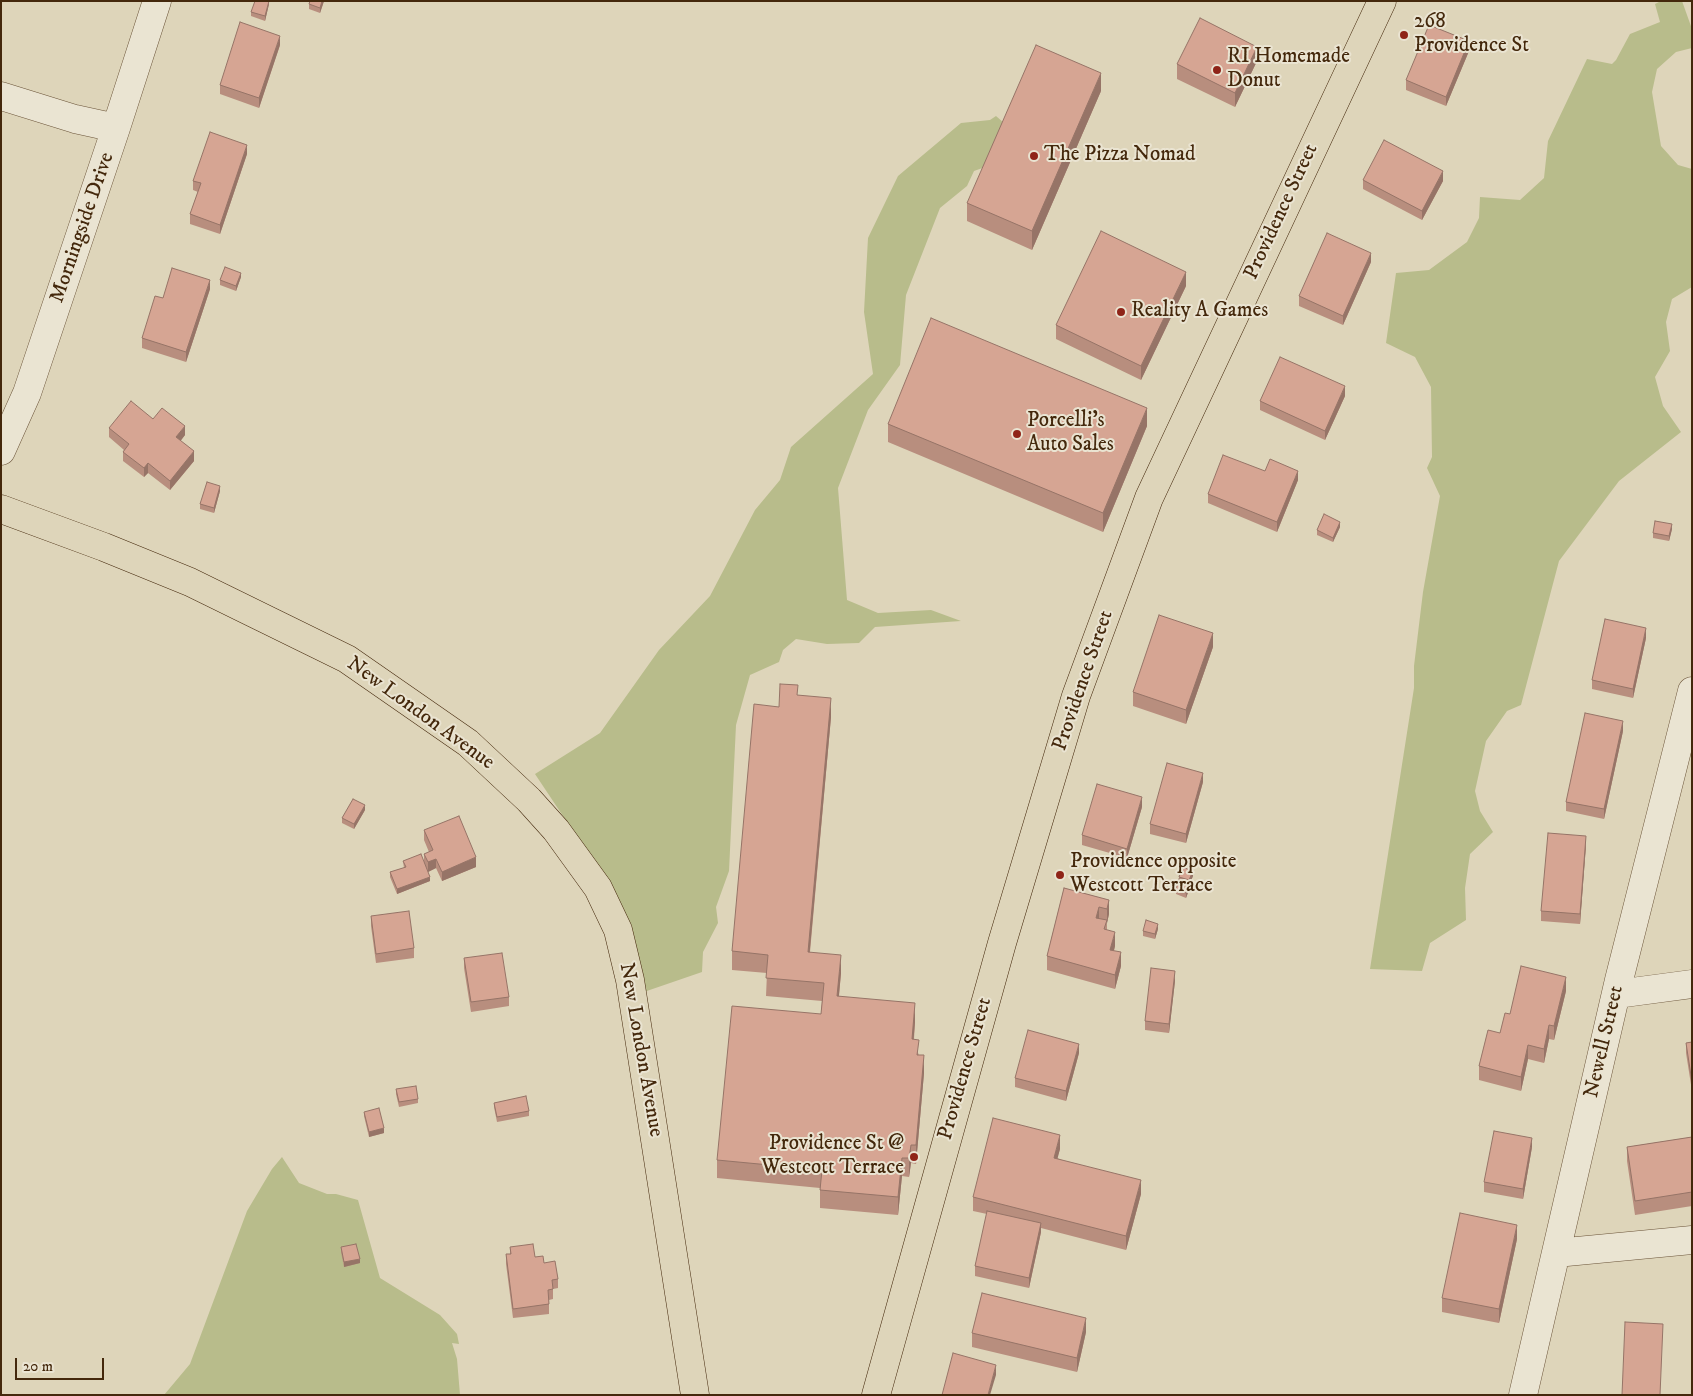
<!DOCTYPE html>
<style>
body{margin:0}
#map{position:relative;width:1693px;height:1396px;overflow:hidden;background:#ded5ba;font-family:"IM FELL DW Pica",serif}
canvas{display:block}
.frame{position:absolute;inset:0;border:2px solid #44280c;pointer-events:none}
.scale{position:absolute;left:15px;top:1358px;width:89px;height:22px;box-sizing:border-box;border:2px solid #44280c;border-top:0;padding-left:6px;font-size:15px;line-height:18px;white-space:nowrap;color:#44280c;-webkit-text-stroke:4px #eae4d2;paint-order:stroke}
</style>
<div id="map">
<canvas width="1693" height="1396"></canvas>
<div class="frame"></div>
<div class="scale">20 m</div>
</div>
<script>
const ctx = document.querySelector('canvas').getContext('2d');
ctx.lineJoin = 'round';
function fill(path, color) { ctx.fillStyle = color; ctx.fill(path, 'evenodd'); }
const poly = rows => new Path2D(rows.map(r => 'M' + r).join(''));
function stroke(path, color, width, dash) { ctx.strokeStyle = color; ctx.lineWidth = width; ctx.lineCap = dash ? 'butt' : 'round'; ctx.setLineDash(dash || []); ctx.stroke(path); }
function drawText(font, color, halo, rows, align = 'center') {
  ctx.font = font + ' "IM FELL DW Pica",serif'; ctx.lineWidth = 4; ctx.setLineDash([]); ctx.textBaseline = 'middle'; ctx.strokeStyle = halo; ctx.fillStyle = color; for (const [text, x, y, turn = 0] of rows) {
    ctx.save(); ctx.translate(x, y); ctx.rotate((+turn || 0) * Math.PI / 180); ctx.textAlign = isNaN(turn) ? turn : align; if (halo) ctx.strokeText(text, 0, 0); ctx.fillText(text, 0, 0); ctx.restore();
  }
}
const green = poly([
 [1661,1,1682,1,1692,29,1692,48,1676,52,1657,69,1652,92,1661,146,1678,165,1692,169,1692,287,1672,299,1666,322,1670,351,1655,377,1663,406,1681,432,1619,481,1559,561,1521,705,1507,711,1486,741,1475,791,1480,811,1493,832,1470,854,1465,888,1466,920,1430,943,1422,971,1370,969,1414,688,1414,666,1423,592,1440,496,1427,468,1432,457,1431,387,1415,357,1386,343,1396,273,1429,270,1467,242,1479,218,1480,197,1520,200,1544,178,1548,141,1587,59,1612,64,1616,60,1630,34,1660,22,1655,4],
 [996,116,1004,123,988,166,974,171,967,186,940,208,906,295,900,365,868,410,838,488,847,600,878,613,931,610,961,621,875,627,859,643,827,644,796,639,783,650,779,662,750,675,736,725,729,871,716,907,718,923,703,952,702,972,638,994,585,853,567,822,535,774,600,733,659,650,710,596,755,510,780,480,791,447,873,374,864,312,868,238,898,176,961,123,990,120],
 [282,1157,299,1183,327,1194,336,1194,358,1200,380,1278,440,1315,457,1334,459,1344,452,1343,457,1359,460,1395,164,1395,190,1364,247,1211,272,1169]
]);
const minor = poly([
 [1,96,75,119,116,128],
 [1,451,27,393,116,128,157,1],
 [1617,994,1692,984],
 [1556,1253,1692,1240],
 [1523,1395,1619,980,1692,691]
]);
const major = poly([
 [1,509,104,547,190,582,347,659,468,743,529,800,556,830,598,888,618,930,630,980,695,1395],
 [876,1395,1002,943,1076,696,1114,593,1149,498,1382,1]
]);
const wall = poly([
 [269,1,269,4,265,21,251,16,251,12],
 [324,1,320,13,309,9,309,4],
 [280,45,259,108,220,94,220,85],
 [1469,51,1446,106,1406,90,1406,80],
 [1257,61,1235,107,1177,79,1177,64],
 [1101,91,1032,250,967,221,967,203],
 [247,154,220,234,190,224,190,214,198,192,193,190,193,181],
 [1363,180,1443,181,1422,220,1363,189],
 [1371,262,1343,325,1299,306,1299,296],
 [241,277,236,291,220,285,220,280],
 [1186,286,1141,380,1056,339,1056,325],
 [210,289,186,362,142,348,142,338,163,298],
 [1345,396,1325,440,1260,410,1260,401],
 [153,419,185,435,180,441,194,461,170,490,148,473,144,477,123,461,123,452,124,450,109,437,109,428],
 [888,424,1147,426,1103,532,888,442],
 [1265,471,1298,480,1277,532,1208,503,1208,494],
 [220,491,214,513,200,509,200,504],
 [1340,527,1333,542,1317,535,1317,530],
 [1672,529,1669,541,1653,538,1653,533],
 [1646,638,1633,698,1592,689,1592,680],
 [1213,647,1186,724,1133,706,1133,692],
 [798,695,831,717,810,952,841,973,839,996,915,1022,914,1039,924,1073,916,1164,911,1163,909,1177,902,1176,898,1215,820,1208,820,1188,717,1178,717,1160,821,1014,822,1001,766,996,767,973,732,970,732,951,779,707],
 [1623,731,1604,819,1566,811,1566,802],
 [1203,782,1186,843,1150,834,1150,824],
 [1142,807,1127,858,1082,845,1082,835],
 [365,810,354,829,342,823,342,818],
 [424,830,476,867,442,881,436,868,428,872,430,881,397,894,390,877,390,872,404,868,403,861,424,862,424,854,429,852,424,840],
 [1586,845,1580,924,1541,921,1541,911],
 [1193,876,1190,883,1190,887,1186,898,1176,894,1176,889,1179,879,1179,877],
 [1064,888,1109,900,1109,914,1107,923,1107,930,1115,946,1114,951,1121,966,1115,989,1047,970,1047,956],
 [371,916,414,948,414,958,376,963,371,926],
 [1158,929,1155,939,1143,936,1143,931],
 [464,958,509,997,509,1006,471,1012,464,968],
 [1175,981,1169,1033,1145,1030,1145,1021],
 [1566,991,1554,1040,1549,1039,1544,1063,1528,1059,1521,1091,1479,1080,1479,1066,1500,1033,1510,1014],
 [1692,1042,1692,1091,1686,1053,1686,1043],
 [1079,1053,1066,1101,1015,1087,1015,1078],
 [396,1089,418,1099,418,1103,399,1107,396,1094],
 [494,1103,529,1111,529,1116,497,1122,494,1107],
 [364,1112,384,1133,369,1137,364,1116],
 [1692,1137,1692,1206,1635,1215,1627,1161,1627,1147],
 [1532,1147,1523,1199,1484,1192,1484,1182],
 [1060,1149,1057,1158,1141,1194,1126,1250,1041,1228,1041,1232,1029,1288,975,1276,975,1266,987,1214,973,1211,973,1197],
 [1517,1239,1499,1323,1442,1312,1442,1298],
 [341,1247,360,1263,344,1267,341,1252],
 [510,1247,535,1257,544,1263,558,1279,558,1288,553,1289,553,1299,549,1300,549,1314,513,1318,506,1264,506,1254,510,1254],
 [1086,1332,1077,1372,972,1347,972,1333]
]);
const shadedWall = poly([
 [269,1,269,4,265,21,265,16],
 [322,1,324,1,320,13,320,8],
 [280,36,280,45,259,108,259,98],
 [1469,41,1469,51,1446,106,1446,97],
 [1257,47,1257,61,1235,107,1235,93],
 [1101,73,1101,91,1032,250,1032,231],
 [247,145,247,154,220,234,220,225],
 [1443,171,1443,181,1422,220,1422,211],
 [1371,253,1371,262,1343,325,1343,316],
 [1186,272,1186,286,1141,380,1141,366],
 [241,273,241,277,236,291,236,286],
 [210,280,210,289,186,362,186,352],
 [1345,386,1345,396,1325,440,1325,431],
 [1147,408,1147,426,1103,532,1103,513],
 [185,426,185,435,176,447,176,437],
 [194,451,194,461,170,490,170,481],
 [148,463,148,473,144,477,144,468],
 [1298,471,1298,480,1277,532,1277,522],
 [220,486,220,491,214,513,214,508],
 [1340,522,1340,527,1333,542,1333,538],
 [1672,524,1672,529,1669,541,1669,536],
 [1646,628,1646,638,1633,698,1633,689],
 [1213,633,1213,647,1186,724,1186,710],
 [831,698,831,717,808,970,808,952],
 [1623,721,1623,731,1604,819,1604,809],
 [1203,773,1203,782,1186,843,1186,834],
 [1142,797,1142,807,1127,858,1127,849],
 [365,805,365,810,354,829,354,824],
 [1586,836,1586,845,1580,924,1580,914],
 [476,857,476,867,442,881,442,872],
 [436,859,436,868,428,872,428,862],
 [1193,871,1193,876,1190,883,1190,887,1186,898,1186,893,1189,885,1189,880],
 [430,877,430,881,397,894,397,889],
 [1109,900,1109,914,1107,923,1107,909],
 [1099,907,1099,921,1096,918],
 [1158,924,1158,929,1155,939,1155,934],
 [1115,932,1115,946,1110,964,1110,950],
 [1121,952,1121,966,1115,989,1115,975],
 [841,955,841,973,837,1015,837,996],
 [1175,971,1175,981,1169,1033,1169,1024],
 [1566,977,1566,991,1554,1040,1554,1026],
 [915,1003,915,1022,912,1057,912,1039],
 [1549,1025,1549,1039,1544,1063,1544,1049],
 [1079,1044,1079,1053,1066,1101,1066,1091],
 [1528,1045,1528,1059,1521,1091,1521,1077],
 [924,1055,924,1073,916,1164,916,1145],
 [384,1128,384,1133,369,1137,369,1132],
 [1060,1135,1060,1149,1054,1172,1054,1158],
 [1532,1138,1532,1147,1523,1199,1523,1189],
 [911,1145,911,1163,909,1177,909,1158],
 [902,1158,902,1176,898,1215,898,1197],
 [1141,1180,1141,1194,1126,1250,1126,1236],
 [1041,1223,1041,1232,1029,1288,1029,1278],
 [1517,1225,1517,1239,1499,1323,1499,1309],
 [360,1259,360,1263,344,1267,344,1262],
 [1086,1318,1086,1332,1077,1372,1077,1358],
 [996,1365,996,1375,990,1395,988,1395]
]);
const building = poly([
 [255,1,269,1,265,16,251,12,255,1],
 [310,1,322,1,320,8,309,4,310,1],
 [1200,18,1257,47,1235,93,1177,64,1200,18],
 [240,22,280,36,259,98,220,85,240,22],
 [1429,25,1469,41,1446,97,1406,80,1429,25],
 [1036,45,1101,73,1032,231,967,203,1036,45],
 [210,132,247,145,220,225,190,214,201,183,193,181,210,132],
 [1384,140,1443,171,1422,211,1363,180,1384,140],
 [1101,231,1186,272,1141,366,1056,325,1101,231],
 [1327,233,1371,253,1343,316,1299,296,1327,233],
 [225,267,241,273,236,286,220,280,225,267],
 [172,268,210,280,186,352,142,338,155,296,163,298,172,268],
 [931,318,1147,408,1103,513,888,424,931,318],
 [1280,357,1345,386,1325,431,1260,401,1280,357],
 [131,401,153,419,162,408,185,426,176,437,194,451,170,481,148,463,144,468,123,452,129,444,109,428,131,401],
 [1223,455,1265,471,1270,459,1298,471,1277,522,1208,494,1223,455],
 [207,482,220,486,214,508,200,504,207,482],
 [1324,514,1340,522,1333,538,1317,530,1324,514],
 [1655,521,1672,524,1669,536,1653,533,1655,521],
 [1159,615,1213,633,1186,710,1133,692,1159,615],
 [1605,619,1646,628,1633,689,1592,680,1605,619],
 [780,684,798,685,797,695,831,698,808,952,841,955,837,996,915,1003,912,1039,919,1040,917,1055,924,1055,916,1145,911,1145,909,1158,902,1158,898,1197,820,1190,822,1170,717,1160,732,1006,821,1014,824,983,766,978,768,955,732,951,754,704,779,707,780,684],
 [1585,713,1623,721,1604,809,1566,802,1585,713],
 [1167,763,1203,773,1186,834,1150,824,1167,763],
 [1097,784,1142,797,1127,849,1082,835,1097,784],
 [353,799,365,805,354,824,342,818,353,799],
 [459,816,476,857,442,872,436,859,428,862,424,854,433,850,424,830,459,816],
 [1548,833,1586,836,1580,914,1541,911,1548,833],
 [421,854,430,877,397,889,390,872,406,867,403,861,421,854],
 [1182,867,1193,871,1189,880,1179,877,1182,867],
 [1179,879,1190,882,1186,893,1176,889,1179,879],
 [1064,888,1109,900,1107,909,1099,907,1096,918,1107,920,1104,929,1115,932,1110,950,1121,952,1115,975,1047,956,1064,888],
 [409,911,414,948,376,954,371,916,409,911],
 [1146,920,1158,924,1155,934,1143,931,1146,920],
 [502,953,509,997,471,1002,464,958,502,953],
 [1521,966,1566,977,1554,1026,1549,1025,1544,1049,1528,1045,1521,1077,1479,1066,1488,1030,1500,1033,1505,1013,1510,1014,1521,966],
 [1151,968,1175,971,1169,1024,1145,1021,1151,968],
 [1028,1030,1079,1044,1066,1091,1015,1078,1028,1030],
 [1692,1042,1692,1082,1686,1043,1692,1042],
 [416,1086,418,1099,399,1102,396,1089,416,1086],
 [526,1096,529,1111,497,1117,494,1103,526,1096],
 [379,1108,384,1128,369,1132,364,1112,379,1108],
 [993,1118,1060,1135,1054,1158,1141,1180,1126,1236,973,1197,993,1118],
 [1494,1131,1532,1138,1523,1189,1484,1182,1494,1131],
 [1692,1137,1692,1192,1635,1201,1627,1147,1692,1137],
 [987,1211,1041,1223,1029,1278,975,1266,987,1211],
 [1460,1213,1517,1225,1499,1309,1442,1298,1460,1213],
 [356,1244,360,1259,344,1262,341,1247,356,1244],
 [533,1244,535,1257,543,1256,544,1263,555,1261,558,1279,552,1280,553,1289,548,1290,549,1304,513,1309,506,1254,511,1254,510,1247,533,1244],
 [982,1293,1086,1318,1077,1358,972,1333,982,1293],
 [1625,1322,1663,1324,1660,1395,1622,1395,1625,1322],
 [953,1353,996,1365,988,1395,942,1395,953,1353]
]);
const markers = [
 [1404,35,5,"#8f2418"],
 [1217,70,5,"#8f2418"],
 [1034,156,5,"#8f2418"],
 [1121,312,5,"#8f2418"],
 [1017,434,5,"#8f2418"],
 [1060,875,5,"#8f2418"],
 [914,1157,5,"#8f2418"]
];
const poiNames = [
 ["268",1414,23],
 ["Providence St",1414,47],
 ["RI Homemade",1227,58],
 ["Donut",1227,82],
 ["The Pizza Nomad",1044,156],
 ["Reality A Games",1131,312],
 ["Porcelli's",1027,422],
 ["Auto Sales",1027,446],
 ["Providence opposite",1070,863],
 ["Westcott Terrace",1070,887],
 ["Providence St @",904,1145,"right"],
 ["Westcott Terrace",904,1169,"right"]
];
const streetNames = [
 ["Providence Street",1282,212,-65],
 ["Morningside Drive",83,228,-71],
 ["Providence Street",1084,681,-71],
 ["New London Avenue",420,714,36],
 ["Newell Street",1605,1042,-77],
 ["New London Avenue",640,1050,80],
 ["Providence Street",966,1069,-74]
];
fill(green, '#b8bc8b');
stroke(minor, '#6a5338', 29);
stroke(major, '#44280c', 29);
stroke(minor, '#eae4d2', 28);
stroke(major, '#ded5ba', 28);
fill(wall, '#b88e7e');
fill(shadedWall, '#967467');
fill(building, '#d6a593');
stroke(building, '#967467', 1);
for (const [x, y, r, color] of markers) { const dot = new Path2D(); dot.arc(x, y, r, 0, 2 * Math.PI); ctx.fillStyle = color; ctx.fill(dot); stroke(dot, '#eae4d2', 2); }
drawText('21px', '#44280c', '#eae4d2', poiNames, 'left');
drawText('21px', '#44280c', '#eae4d2', streetNames);
</script>
